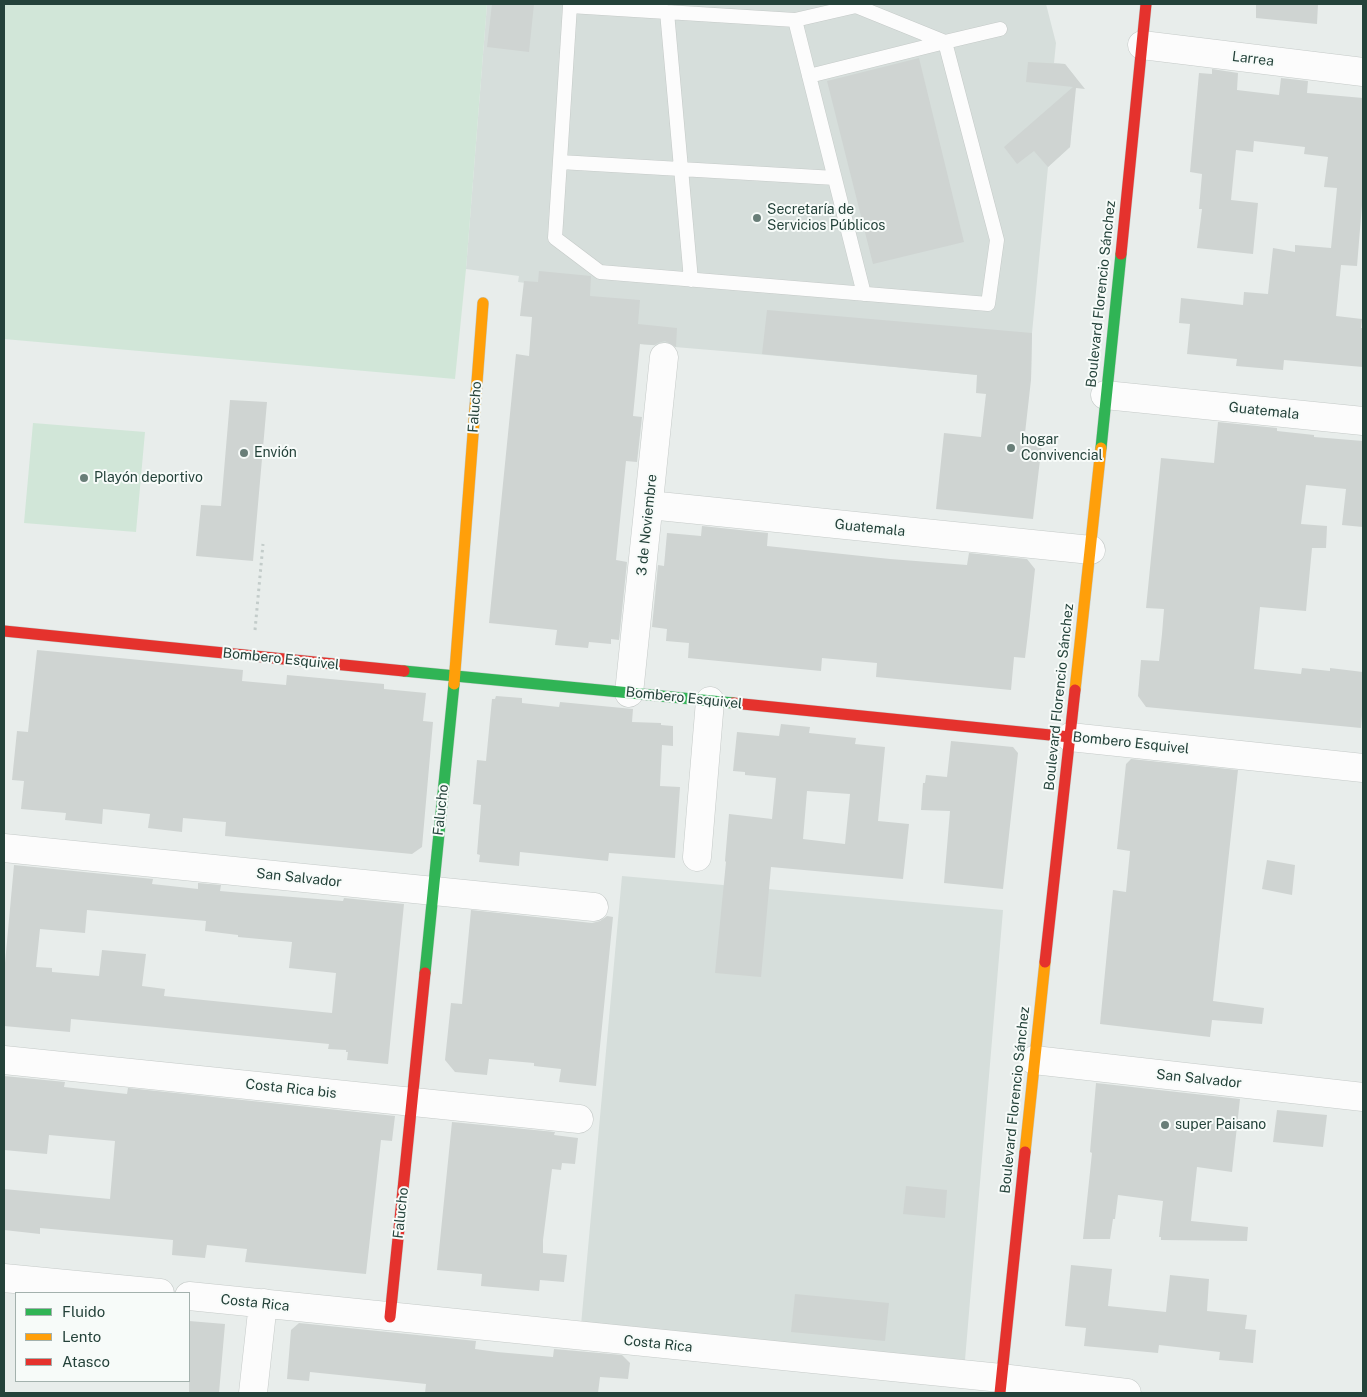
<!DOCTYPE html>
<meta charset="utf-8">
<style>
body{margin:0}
#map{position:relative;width:1367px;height:1397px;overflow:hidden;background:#e8edeb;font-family:"Public Sans",sans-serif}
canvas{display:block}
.frame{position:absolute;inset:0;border:5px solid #24423a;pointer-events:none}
.legend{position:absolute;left:15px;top:1292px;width:175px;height:90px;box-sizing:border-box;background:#f7fbf9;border:1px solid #a3b1ad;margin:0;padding:6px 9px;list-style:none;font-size:15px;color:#24423a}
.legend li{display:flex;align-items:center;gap:10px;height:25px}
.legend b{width:25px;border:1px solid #a3b1ad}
</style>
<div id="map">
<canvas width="1367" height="1397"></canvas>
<div class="frame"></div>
<ul class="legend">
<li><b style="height:6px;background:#30b455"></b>Fluido</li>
<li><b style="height:6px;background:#ff9f0a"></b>Lento</li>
<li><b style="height:6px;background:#e5322d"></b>Atasco</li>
</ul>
</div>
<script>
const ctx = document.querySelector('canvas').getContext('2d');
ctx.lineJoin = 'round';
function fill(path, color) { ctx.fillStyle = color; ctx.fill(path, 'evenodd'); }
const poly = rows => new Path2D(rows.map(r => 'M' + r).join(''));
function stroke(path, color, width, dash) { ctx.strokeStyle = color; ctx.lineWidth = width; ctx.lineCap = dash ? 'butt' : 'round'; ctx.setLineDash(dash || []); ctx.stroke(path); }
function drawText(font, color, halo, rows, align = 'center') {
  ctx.font = font + ' "Public Sans",sans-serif'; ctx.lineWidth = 4; ctx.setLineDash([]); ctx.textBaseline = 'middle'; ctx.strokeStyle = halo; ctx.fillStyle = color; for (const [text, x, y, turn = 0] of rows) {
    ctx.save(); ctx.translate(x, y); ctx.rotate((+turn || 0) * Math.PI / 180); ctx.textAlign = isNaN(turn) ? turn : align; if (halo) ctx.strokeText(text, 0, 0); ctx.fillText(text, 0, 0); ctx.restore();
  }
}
const built = poly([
 [487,4,1046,4,1056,43,1054,63,1065,64,1076,78,1070,147,1048,167,1032,333,1031,380,746,353,580,339,585,291,518,282,519,276,466,269],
 [622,876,1003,910,965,1360,581,1325]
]);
const green = poly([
 [4,4,487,4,466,269,455,379,4,339],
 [33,423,145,432,136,532,24,523]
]);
const building = poly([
 [492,4,534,4,529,52,487,47],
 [1256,4,1318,4,1317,24,1256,18],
 [919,58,964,242,873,264,827,81],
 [1028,62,1065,64,1085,89,1076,88,1070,147,1048,167,1034,151,1017,164,1004,147,1073,87,1026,82],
 [1212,69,1238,73,1237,90,1279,95,1281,78,1308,81,1307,93,1363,98,1363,193,1357,266,1341,265,1336,316,1362,319,1361,328,1363,328,1363,367,1284,360,1283,370,1236,366,1237,359,1187,354,1190,324,1179,323,1181,298,1243,305,1244,292,1268,294,1273,248,1295,252,1295,245,1331,248,1337,188,1324,187,1328,157,1304,154,1305,147,1254,141,1253,152,1236,150,1231,200,1258,203,1253,254,1197,248,1202,209,1199,209,1202,174,1190,172,1199,73,1212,74],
 [539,271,591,276,590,296,640,300,638,324,677,328,676,347,665,341,658,343,654,345,640,344,633,416,642,417,637,462,626,461,616,560,627,562,619,640,611,639,611,644,589,642,588,648,555,645,557,630,489,623,516,354,529,356,532,317,520,316,524,281,538,282],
 [767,310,1032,333,1031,380,1024,442,1042,443,1033,519,936,509,944,433,981,437,986,394,976,393,977,375,762,354],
 [230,400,267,402,253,561,196,556,201,505,221,506],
 [1218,422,1277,428,1277,431,1314,435,1314,437,1363,441,1363,527,1342,525,1346,489,1306,485,1301,524,1327,526,1326,548,1312,548,1306,611,1260,607,1254,669,1301,674,1302,668,1330,671,1330,668,1363,672,1363,715,1362,715,1361,728,1146,707,1138,696,1141,660,1159,661,1162,634,1164,609,1146,608,1161,458,1214,463],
 [702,526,768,533,767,546,890,559,967,565,969,553,1027,559,1035,569,1029,625,1025,658,1014,657,1011,690,876,677,877,663,822,658,821,671,688,658,689,643,666,641,667,629,652,627,658,565,664,566,667,533,701,536],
 [37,650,243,670,242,681,286,685,287,675,384,684,384,689,426,693,423,721,433,722,422,847,412,854,225,836,226,822,183,818,182,832,148,828,150,814,103,809,102,824,65,820,66,813,21,809,24,781,12,780,17,731,28,732],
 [496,696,522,698,522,703,559,707,560,702,633,709,632,722,661,723,661,725,673,726,673,746,662,745,660,786,680,787,675,858,609,853,608,861,520,852,519,866,479,862,480,855,477,854,481,805,473,804,477,760,486,761,492,699,495,699],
 [781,724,810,727,809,733,856,738,855,744,885,747,878,821,909,824,903,879,771,867,761,977,715,973,726,862,725,861,729,814,772,819,776,778,745,775,745,772,733,771,737,732,779,736],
 [807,791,850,794,845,844,803,839],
 [951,741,1013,747,1018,753,1003,889,944,883,950,811,921,810,923,783,925,783,926,775,947,777],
 [1131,759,1238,770,1213,1001,1264,1008,1262,1024,1212,1020,1210,1037,1100,1024,1113,890,1126,892,1130,851,1117,849,1126,764],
 [1267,860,1295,865,1292,895,1262,889],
 [14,865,153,879,152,884,198,889,198,883,221,885,220,891,242,893,343,901,344,898,404,904,388,1064,347,1060,348,1052,346,1052,346,1050,328,1049,329,1044,156,1027,71,1019,70,1032,4,1026,4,974],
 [87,910,206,921,205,931,238,935,238,937,292,942,289,968,336,973,332,1013,164,996,165,989,142,986,146,954,102,950,99,976,52,972,52,968,36,967,40,929,85,933],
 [471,910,592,923,600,921,607,916,613,917,596,1086,559,1082,561,1069,534,1066,534,1063,489,1059,487,1075,455,1072,445,1060,451,1003,462,1004],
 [4,1076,65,1082,64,1087,127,1094,128,1088,395,1116,392,1141,381,1140,366,1274,245,1262,247,1249,207,1245,205,1258,172,1255,173,1240,40,1228,40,1234,4,1230,4,1189,110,1199,115,1141,49,1135,47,1154,4,1150],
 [1096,1083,1240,1099,1232,1172,1197,1167,1191,1221,1248,1227,1247,1241,1161,1240,1161,1237,1159,1237,1163,1201,1118,1195,1115,1219,1113,1219,1110,1239,1083,1239,1092,1153,1090,1152],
 [1277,1110,1327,1115,1323,1147,1273,1142],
 [452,1122,555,1132,554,1135,578,1138,575,1164,562,1163,561,1170,552,1169,543,1240,543,1253,567,1255,564,1282,540,1280,539,1291,481,1286,482,1274,437,1270],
 [906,1186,947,1190,945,1218,903,1214],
 [1071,1265,1112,1269,1108,1306,1166,1312,1170,1275,1209,1279,1207,1311,1247,1315,1245,1329,1256,1330,1253,1363,1219,1360,1220,1352,1159,1345,1158,1353,1084,1346,1086,1328,1065,1326],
 [795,1294,889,1303,885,1341,791,1332],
 [189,1321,225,1324,219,1393,189,1393],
 [299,1323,476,1341,475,1349,497,1352,553,1357,554,1349,622,1355,630,1363,628,1379,600,1377,598,1393,425,1393,426,1384,310,1372,309,1381,287,1379,291,1330]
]);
const path = poly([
 [255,630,263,544]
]);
const lane = poly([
 [667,12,691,280],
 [795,20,864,294],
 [945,42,856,6,795,20,570,6,555,238,600,272,988,304,997,240,945,42,1000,29],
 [809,76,945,42],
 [560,162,835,178]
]);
const street = poly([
 [1142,45,1363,72],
 [1105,395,1363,421],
 [649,505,1091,550],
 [629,693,664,357],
 [1070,737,1363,768],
 [4,848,594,907],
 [697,857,710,701],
 [4,1060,579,1119],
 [1034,1060,1363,1097],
 [4,1278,160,1293],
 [189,1296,1001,1378,1127,1393],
 [253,1393,263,1303]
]);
const fast = poly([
 [1101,448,1121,254],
 [404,671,733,703],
 [425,973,454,684]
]);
const slow = poly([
 [454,684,483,303],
 [1075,690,1101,448],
 [1025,1152,1045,962]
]);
const jam = poly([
 [1121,254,1146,4],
 [4,631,404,671],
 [733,703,1070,737],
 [1045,962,1075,690],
 [390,1317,425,973],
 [1000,1393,1025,1152]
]);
const markers = [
 [757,218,5,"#697e78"],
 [1011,448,5,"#697e78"],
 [244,453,5,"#697e78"],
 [84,478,5,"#697e78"],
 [1165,1125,5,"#697e78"]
];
const streetNames = [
 ["Larrea",1253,59,7],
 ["Boulevard Florencio Sánchez",1101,294,-84],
 ["Falucho",475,407,-86],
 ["Guatemala",1264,411,6],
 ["3 de Noviembre",647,525,-84],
 ["Guatemala",870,528,6],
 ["Bombero Esquivel",281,659,6],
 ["Boulevard Florencio Sánchez",1059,697,-84],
 ["Bombero Esquivel",684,698,6],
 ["Bombero Esquivel",1131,743,6],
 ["Falucho",441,810,-84],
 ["San Salvador",299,878,6],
 ["San Salvador",1199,1079,6],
 ["Costa Rica bis",291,1089,6],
 ["Boulevard Florencio Sánchez",1015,1100,-84],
 ["Falucho",401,1213,-84],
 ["Costa Rica",255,1303,6],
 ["Costa Rica",658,1344,6]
];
const poiNames = [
 ["Secretaría de",767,210],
 ["Servicios Públicos",767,226],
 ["hogar",1021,440],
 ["Convivencial",1021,456],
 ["Envión",254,453],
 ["Playón deportivo",94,478],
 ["super Paisano",1175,1125]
];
fill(built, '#d6dedb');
fill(green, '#d1e6d8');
fill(building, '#cfd4d2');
stroke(lane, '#c5cac8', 15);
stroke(street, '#c5cac8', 29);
stroke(fast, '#c3cbc8', 12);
stroke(slow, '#c3cbc8', 12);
stroke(jam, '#c3cbc8', 12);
stroke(path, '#c3ccca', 3, [2.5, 4]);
stroke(lane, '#fcfcfc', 14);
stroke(street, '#fcfcfc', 28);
stroke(fast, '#30b455', 11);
stroke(slow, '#ff9f0a', 11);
stroke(jam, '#e5322d', 11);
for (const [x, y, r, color] of markers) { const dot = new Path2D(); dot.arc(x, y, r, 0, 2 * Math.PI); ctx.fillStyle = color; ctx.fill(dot); stroke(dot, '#f7fbf9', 2); }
drawText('14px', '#24423a', '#f7fbf9', streetNames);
drawText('14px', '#24423a', '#f7fbf9', poiNames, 'left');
</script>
